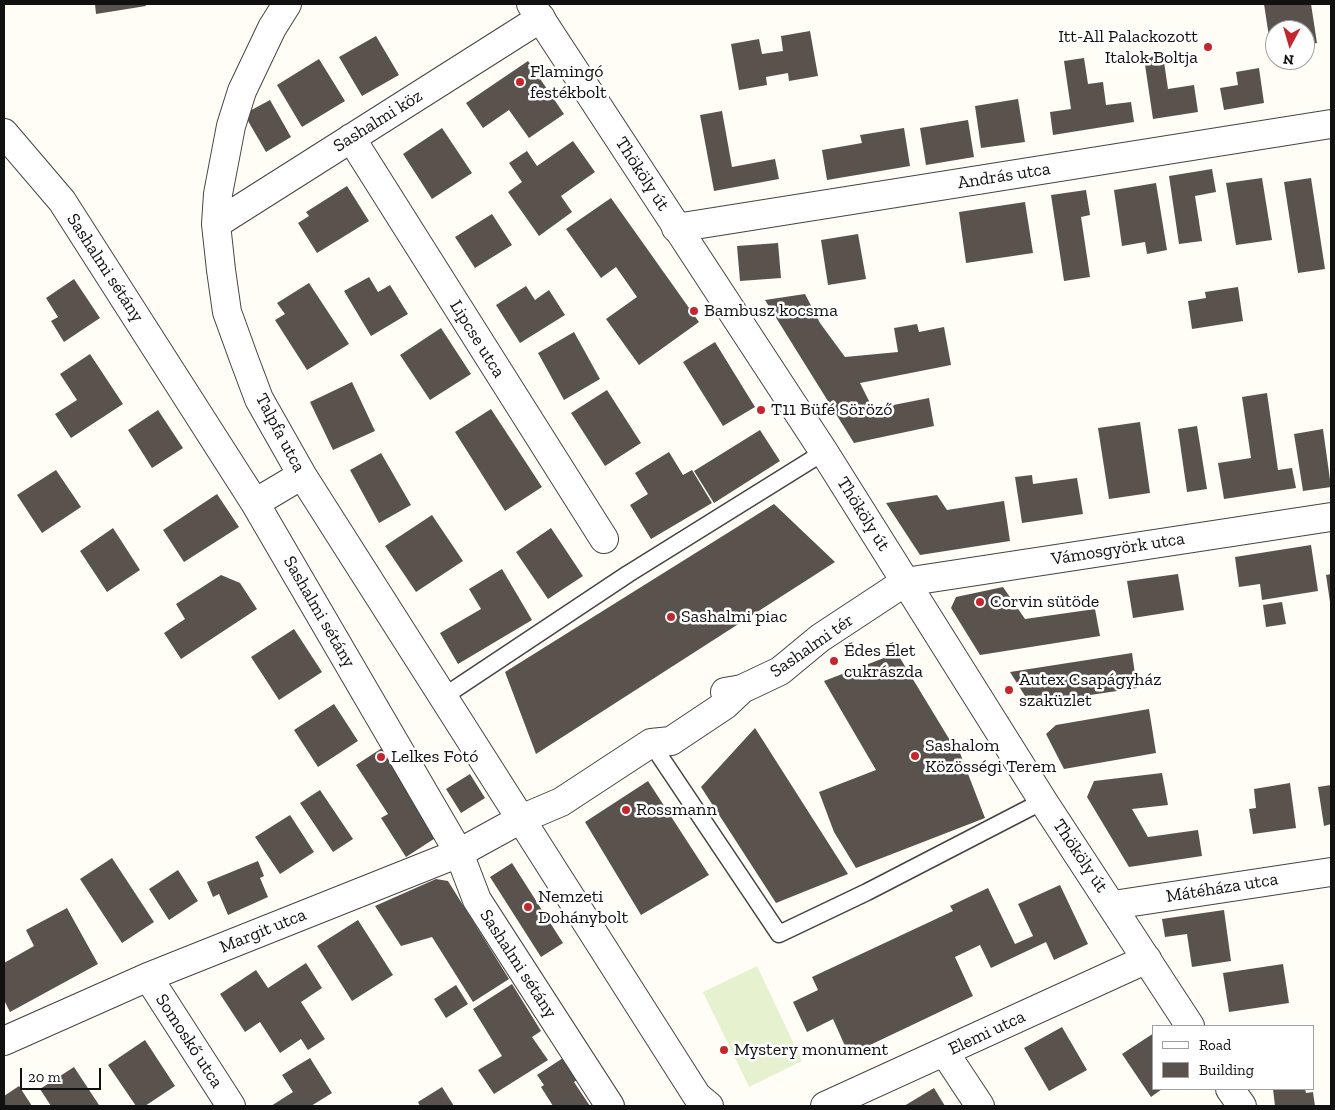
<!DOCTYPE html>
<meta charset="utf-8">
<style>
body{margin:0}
#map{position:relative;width:1335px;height:1110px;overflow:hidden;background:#fffdf5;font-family:"Zilla Slab",serif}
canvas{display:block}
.frame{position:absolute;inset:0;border:5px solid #111;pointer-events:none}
.legend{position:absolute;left:1152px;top:1025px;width:162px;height:65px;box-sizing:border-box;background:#fff;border:1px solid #a0a0a0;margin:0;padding:6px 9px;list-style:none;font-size:15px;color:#111}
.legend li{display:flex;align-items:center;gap:10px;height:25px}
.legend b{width:25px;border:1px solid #a0a0a0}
.north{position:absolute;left:1265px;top:20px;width:50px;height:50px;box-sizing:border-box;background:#fff;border:1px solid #a0a0a0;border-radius:50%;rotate:186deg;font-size:14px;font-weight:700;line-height:20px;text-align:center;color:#111}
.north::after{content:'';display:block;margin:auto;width:18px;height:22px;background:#c4262e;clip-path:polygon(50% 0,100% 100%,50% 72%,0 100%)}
.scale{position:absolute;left:20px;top:1068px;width:81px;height:22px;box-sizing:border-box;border:2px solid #111;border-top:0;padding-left:6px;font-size:15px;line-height:18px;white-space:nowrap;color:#111;-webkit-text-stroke:4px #fff;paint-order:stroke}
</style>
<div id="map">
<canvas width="1335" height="1110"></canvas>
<div class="frame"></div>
<ul class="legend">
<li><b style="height:6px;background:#fff"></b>Road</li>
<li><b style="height:14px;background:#5a524d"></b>Building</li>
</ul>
<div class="north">N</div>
<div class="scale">20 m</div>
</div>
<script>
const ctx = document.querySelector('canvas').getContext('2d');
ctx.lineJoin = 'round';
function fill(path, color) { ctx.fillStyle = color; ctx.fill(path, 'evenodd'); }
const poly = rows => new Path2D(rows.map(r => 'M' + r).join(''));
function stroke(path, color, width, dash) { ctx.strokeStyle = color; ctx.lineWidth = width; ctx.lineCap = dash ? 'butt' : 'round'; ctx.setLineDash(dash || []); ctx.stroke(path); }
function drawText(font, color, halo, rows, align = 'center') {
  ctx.font = font + ' "Zilla Slab",serif'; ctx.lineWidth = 5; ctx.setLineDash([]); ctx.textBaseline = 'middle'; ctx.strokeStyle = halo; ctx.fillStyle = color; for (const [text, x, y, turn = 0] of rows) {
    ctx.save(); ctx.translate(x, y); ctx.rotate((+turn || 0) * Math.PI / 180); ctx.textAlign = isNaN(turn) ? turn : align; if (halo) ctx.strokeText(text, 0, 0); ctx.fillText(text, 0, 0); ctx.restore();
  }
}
const pitch = poly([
 [757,966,802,1061,749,1087,703,992]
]);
const building = poly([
 [95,4,145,4,146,6,96,14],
 [1264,4,1311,4,1317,43,1305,45,1305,30,1275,30,1275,49,1271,50],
 [810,31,818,76,789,81,788,73,766,77,767,85,739,90,731,44,759,39,762,54,783,51,781,36],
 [376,36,399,75,362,96,339,57],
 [1163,55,1168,89,1194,85,1198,112,1153,119,1144,58],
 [1084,58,1088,84,1103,82,1106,105,1131,102,1134,122,1053,135,1050,112,1071,109,1064,61],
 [319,59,345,101,302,127,277,85],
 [528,61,564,114,529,138,509,110,483,128,466,103],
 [1259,68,1264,103,1224,110,1220,88,1238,85,1236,72],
 [1018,99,1025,142,981,148,975,106],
 [270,100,291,137,266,152,244,114],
 [722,111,732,167,775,159,779,179,714,191,700,115],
 [968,120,974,157,926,165,920,128],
 [442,128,472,173,432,199,403,154],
 [904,128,910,166,827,180,822,150,862,143,860,135],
 [573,141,595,172,561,196,572,212,539,236,508,192,522,182,509,163,527,151,537,166],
 [1212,169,1216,192,1195,196,1202,241,1179,244,1169,176],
 [1262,178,1272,240,1236,245,1226,183],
 [1311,178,1325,269,1298,273,1284,182],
 [1156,183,1167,250,1147,254,1145,242,1122,246,1114,190],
 [347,186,369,221,317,253,298,223,309,216,306,212],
 [1086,190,1090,215,1081,217,1090,277,1064,281,1051,195],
 [611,198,699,322,639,365,606,319,637,297,616,267,601,278,566,229],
 [1025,202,1033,253,966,263,959,212],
 [492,214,512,245,475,268,455,237],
 [858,234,866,279,828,285,821,240],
 [778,243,781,278,740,281,737,246],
 [369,277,378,292,390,285,408,314,371,336,344,291],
 [74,279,100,318,64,342,51,321,58,317,46,298],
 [309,283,349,344,307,370,275,320,285,314,277,303],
 [526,286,535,300,549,290,565,315,520,343,496,305],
 [1238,287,1243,321,1192,329,1188,301,1206,298,1205,292],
 [805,294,820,323,845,357,898,352,894,328,917,324,919,332,944,327,951,365,860,383,873,409,929,398,934,426,854,443,765,300],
 [441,328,471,374,430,400,400,355],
 [574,332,600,379,564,400,538,353],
 [715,342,755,407,723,426,683,362],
 [90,354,123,404,71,438,55,414,77,400,60,374],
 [352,382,375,431,333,450,310,402],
 [607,390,641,443,605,466,571,413],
 [1267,393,1278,470,1292,468,1296,488,1224,499,1218,463,1251,458,1242,397],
 [491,409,542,487,505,511,455,432],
 [158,410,183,448,152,468,128,430],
 [1140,422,1150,493,1109,499,1098,428],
 [1197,426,1207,489,1187,492,1178,429],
 [1323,429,1331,487,1303,491,1294,434],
 [760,430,780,461,714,503,694,471],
 [669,452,683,475,692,470,712,503,651,539,630,505,648,494,635,473],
 [381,453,411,505,379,523,350,470],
 [56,470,81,507,42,533,17,495],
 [1032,475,1033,484,1077,478,1083,514,1022,523,1015,477],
 [217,494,239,527,184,562,163,530],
 [937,495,947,510,1004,501,1010,541,920,555,886,503],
 [774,504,835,562,536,754,505,672],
 [432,515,463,561,416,592,385,546],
 [113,528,140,570,107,592,80,551],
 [551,528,583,576,548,599,516,552],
 [1311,545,1318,591,1262,600,1260,584,1239,587,1235,557],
 [502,569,532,620,458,664,440,633,481,609,469,589],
 [1178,574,1184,610,1133,618,1127,581],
 [1331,574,1331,602,1330,602,1326,575],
 [221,575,240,583,257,609,181,659,164,633,185,619,176,604],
 [1003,587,1025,619,1095,609,1100,636,980,655,951,608,956,597],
 [1282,602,1286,624,1266,627,1263,605],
 [294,629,322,672,279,700,251,657],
 [897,653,951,742,955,740,985,818,856,868,834,832,819,792,876,770,824,681],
 [1132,653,1137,688,1030,704,1010,672],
 [334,704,358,741,318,767,294,730],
 [1149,709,1156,753,1064,769,1046,734,1056,725],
 [755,728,848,874,776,903,701,787],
 [382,748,440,835,406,857,381,818,388,814,356,765],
 [1162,773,1168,805,1132,809,1148,837,1198,830,1202,856,1129,867,1087,797,1094,781],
 [470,774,485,798,461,813,446,789],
 [648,781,709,875,641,915,585,822],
 [1290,783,1296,828,1253,834,1249,809,1256,808,1254,789],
 [1331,785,1331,824,1324,826,1318,787],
 [320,790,353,839,333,852,300,803],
 [290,815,314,852,280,874,255,837],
 [112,858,154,922,122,943,80,879],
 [258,861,264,876,260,878,268,897,228,915,219,894,213,897,207,882],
 [512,863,563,943,541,957,490,877],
 [178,870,198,901,169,920,149,889],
 [436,879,448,881,509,979,473,1002,432,937,401,946,375,906],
 [1060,885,1088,944,1054,960,1046,942,991,968,980,945,955,957,973,996,849,1055,833,1019,807,1032,793,1002,818,990,812,977,953,911,950,906,988,888,1015,944,1033,936,1018,904],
 [67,908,98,964,10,1012,4,1000,4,963,34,946,26,930],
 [1224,910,1231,961,1192,967,1187,934,1165,937,1162,919],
 [358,920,393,975,352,1001,317,946],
 [306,963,322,988,301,1002,325,1039,308,1050,301,1039,280,1053,260,1022,245,1032,220,994,256,970,268,988],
 [1283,964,1289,1003,1229,1012,1223,973],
 [512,984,541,1031,532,1037,548,1060,494,1094,478,1070,502,1056,473,1009],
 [456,985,468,1004,446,1018,434,999],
 [1062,1027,1087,1070,1049,1091,1024,1048],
 [1154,1033,1154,1089,1162,1089,1151,1097,1122,1054],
 [145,1040,175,1086,145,1106,136,1106,108,1065],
 [310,1058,332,1093,311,1106,271,1106,293,1092,282,1075],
 [563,1058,577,1080,574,1082,590,1106,553,1106,541,1087,544,1085,537,1075],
 [74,1067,99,1105,97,1106,51,1106,40,1089],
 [19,1086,32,1106,4,1106,4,1096],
 [442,1087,454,1106,420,1106,418,1102],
 [934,1088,945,1106,904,1106],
 [1273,1089,1305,1089,1306,1093,1313,1092,1315,1106,1275,1106]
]);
const service = poly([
 [443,697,628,574,824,452],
 [651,743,779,934,867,892,1043,801]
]);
const minor = poly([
 [287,4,272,28,242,91,231,126,218,194,216,224,221,270,227,312,244,359,259,399,302,475,697,1096,709,1106],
 [4,133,62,201,255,503,459,853,477,900,610,1106],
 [351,138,604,539],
 [216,224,541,18],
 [676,228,1331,124],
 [255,503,302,475],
 [725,692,742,689,780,671,820,638,905,582,1331,517],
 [1113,905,1331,872],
 [148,977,231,1106],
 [4,1041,148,977,459,853,521,819,561,802,651,743,671,741,725,705,742,689],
 [945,1053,980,1106],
 [825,1106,1147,959]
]);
const tertiary = poly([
 [531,4,824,452,1043,801,1190,1026],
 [1230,1089,1242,1106]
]);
const markers = [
 [1208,47,5,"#c4262e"],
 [520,82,5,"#c4262e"],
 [694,311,5,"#c4262e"],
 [761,410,5,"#c4262e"],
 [980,602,5,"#c4262e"],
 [671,617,5,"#c4262e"],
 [834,661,5,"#c4262e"],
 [1009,690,5,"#c4262e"],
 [915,756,5,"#c4262e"],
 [381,757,5,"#c4262e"],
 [626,810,5,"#c4262e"],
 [528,907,5,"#c4262e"],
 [724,1050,5,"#c4262e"]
];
const poiNames = [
 ["Itt-All Palackozott",1198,37,"right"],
 ["Italok Boltja",1198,58,"right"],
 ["Flamingó",530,72],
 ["festékbolt",530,93],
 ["Bambusz kocsma",704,311],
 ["T11 Büfé Söröző",771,410],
 ["Corvin sütöde",990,602],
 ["Sashalmi piac",681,617],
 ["Édes Élet",844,651],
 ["cukrászda",844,672],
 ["Autex Csapágyház",1019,680],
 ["szaküzlet",1019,701],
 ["Sashalom",925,746],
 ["Közösségi Terem",925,767],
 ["Lelkes Fotó",391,757],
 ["Rossmann",636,810],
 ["Nemzeti",538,897],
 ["Dohánybolt",538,918],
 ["Mystery monument",734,1050]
];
const streetNames = [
 ["Sashalmi köz",378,121,-32],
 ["Thököly út",642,174,57],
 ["András utca",1004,176,-9],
 ["Sashalmi sétány",105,268,57],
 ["Lipcse utca",477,339,58],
 ["Talpfa utca",280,433,62],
 ["Thököly út",863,514,58],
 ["Vámosgyörk utca",1118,549,-9],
 ["Sashalmi sétány",319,612,60],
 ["Sashalmi tér",812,646,-35],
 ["Thököly út",1080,856,56],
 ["Mátéháza utca",1222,888,-9],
 ["Margit utca",263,931,-22],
 ["Sashalmi sétány",518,964,57],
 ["Elemi utca",987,1033,-25],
 ["Somoskő utca",189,1041,57]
];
fill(pitch, '#e6f2cf');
fill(building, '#5a524d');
stroke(service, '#444', 19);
stroke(minor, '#444', 30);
stroke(tertiary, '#444', 30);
stroke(service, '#fff', 16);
stroke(minor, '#fff', 28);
stroke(tertiary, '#fff', 28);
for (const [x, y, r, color] of markers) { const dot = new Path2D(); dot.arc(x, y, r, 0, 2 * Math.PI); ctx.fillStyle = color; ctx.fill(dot); stroke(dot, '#fff', 2); }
drawText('18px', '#111', '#fff', poiNames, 'left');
drawText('18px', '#111', '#fff', streetNames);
</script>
